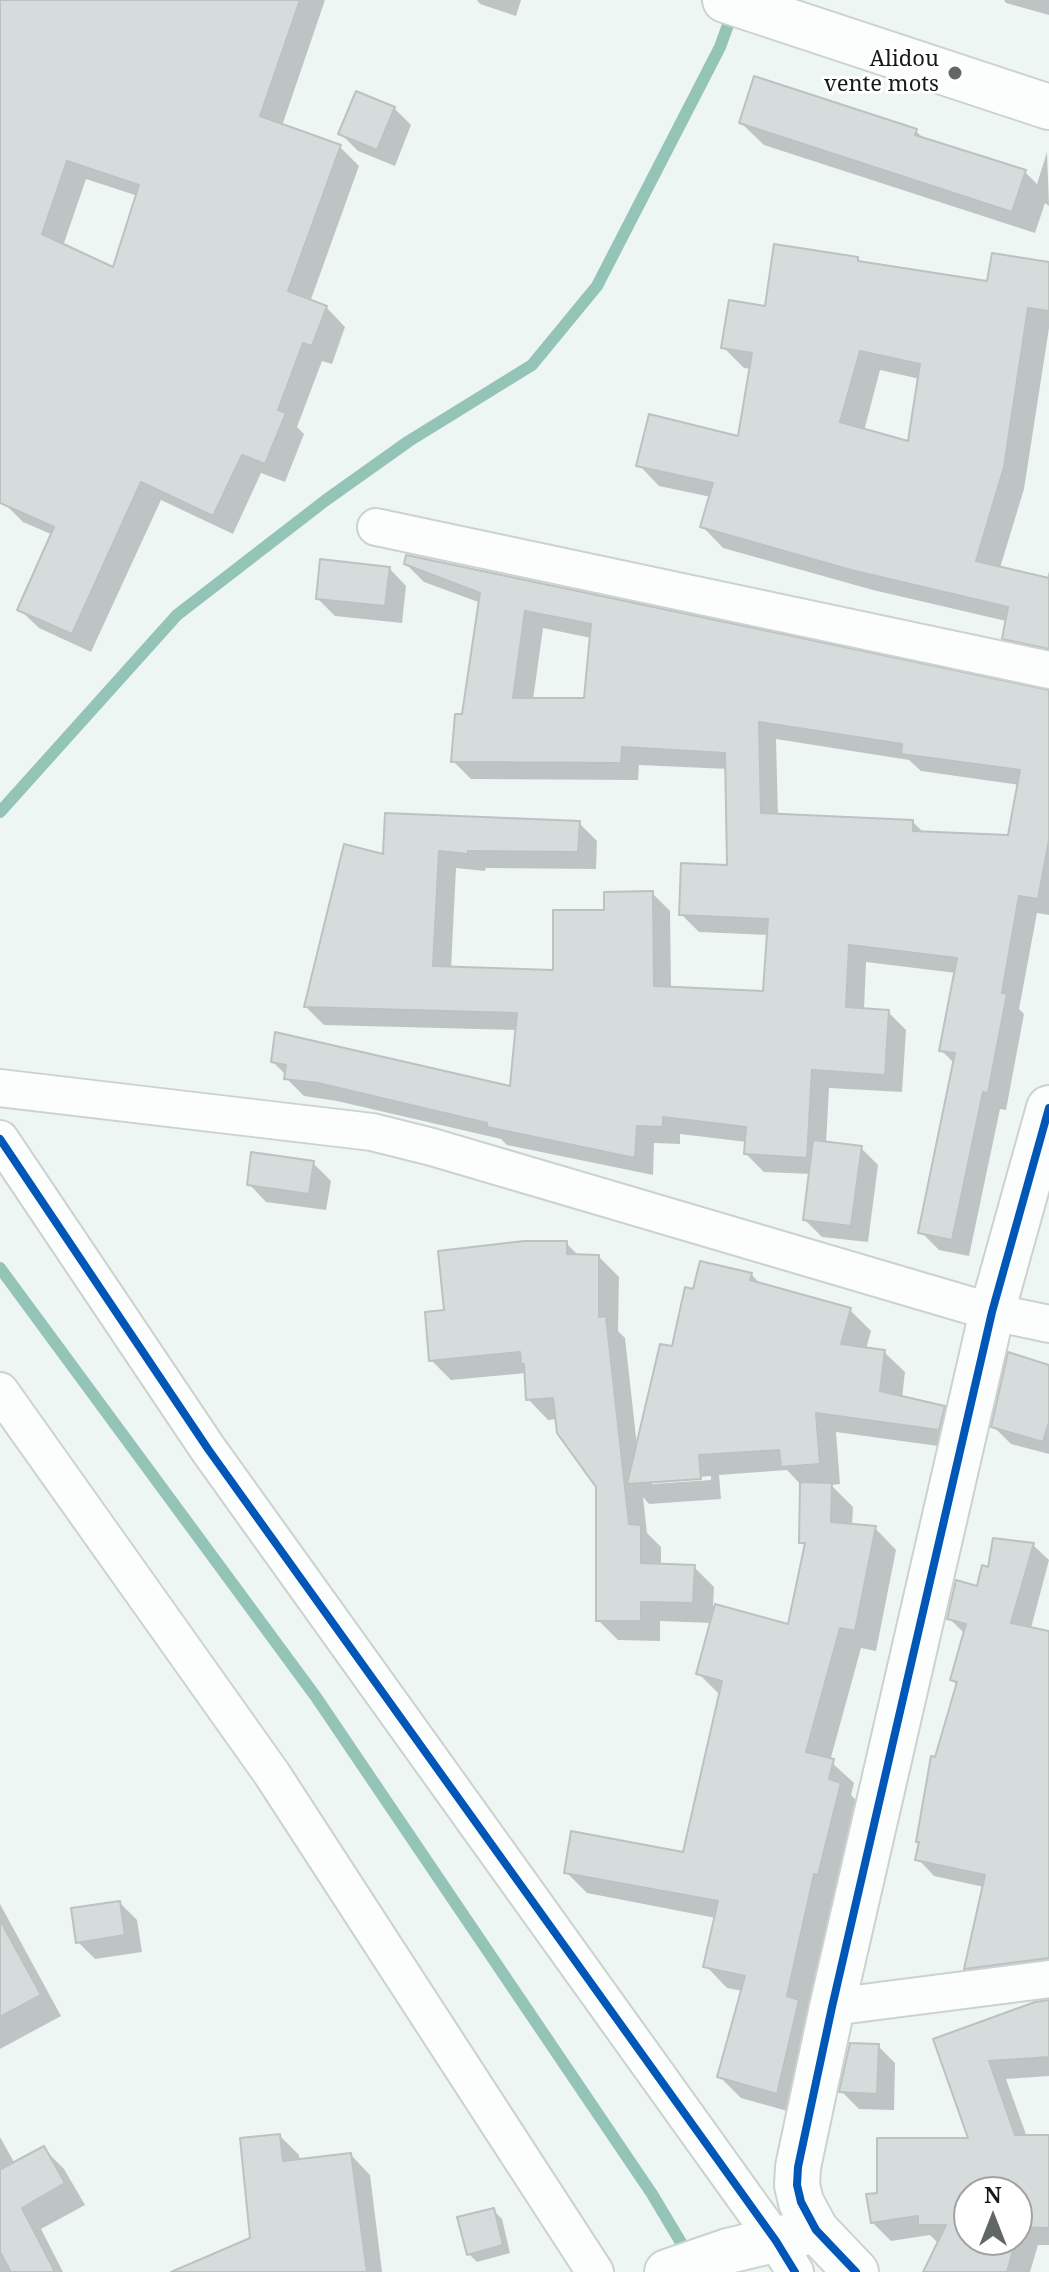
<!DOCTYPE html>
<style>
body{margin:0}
#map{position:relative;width:1049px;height:2272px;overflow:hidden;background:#eef6f4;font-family:"Noto Serif",serif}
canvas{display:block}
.north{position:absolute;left:953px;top:2176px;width:80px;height:80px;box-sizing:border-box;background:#fff;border:2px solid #a1a3a3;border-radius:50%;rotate:0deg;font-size:22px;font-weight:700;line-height:32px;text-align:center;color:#151a18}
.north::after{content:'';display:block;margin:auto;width:28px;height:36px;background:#616765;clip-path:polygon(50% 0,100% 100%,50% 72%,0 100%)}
</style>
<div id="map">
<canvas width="1049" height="2272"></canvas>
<div class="north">N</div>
</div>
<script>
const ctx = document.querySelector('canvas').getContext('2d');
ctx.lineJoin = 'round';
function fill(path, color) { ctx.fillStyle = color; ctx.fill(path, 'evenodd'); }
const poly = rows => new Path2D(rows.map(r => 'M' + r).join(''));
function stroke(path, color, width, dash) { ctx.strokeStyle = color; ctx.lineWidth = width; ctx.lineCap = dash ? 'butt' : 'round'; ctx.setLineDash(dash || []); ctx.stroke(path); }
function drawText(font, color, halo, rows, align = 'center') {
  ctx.font = font + ' "Noto Serif",serif'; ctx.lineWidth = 6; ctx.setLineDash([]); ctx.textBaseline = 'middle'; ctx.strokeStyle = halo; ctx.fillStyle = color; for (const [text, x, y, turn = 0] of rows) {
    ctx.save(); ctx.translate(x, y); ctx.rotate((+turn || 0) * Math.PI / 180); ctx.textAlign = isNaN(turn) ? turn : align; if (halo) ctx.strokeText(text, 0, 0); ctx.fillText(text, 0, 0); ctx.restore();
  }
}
const shadow = poly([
 [0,0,325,0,282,126,340,147,359,166,310,302,326,307,345,327,332,364,322,361,297,427,304,434,285,482,261,473,233,534,161,500,91,652,39,628,19,609,53,535,23,522,0,499],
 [86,179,138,196,114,270,63,246],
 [477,0,521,0,516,16,480,4],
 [1004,0,1049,0,1049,15,1006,3],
 [394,108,411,125,395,166,358,151,341,134],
 [741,123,916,131,925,140,1025,172,1037,184,1047,152,1049,206,1045,203,1035,233,764,145],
 [858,259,863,264,989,283,1049,264,1049,328,1024,489,1000,568,1047,579,1049,571,1049,631,873,590,723,548,703,527,711,497,659,486,639,465,739,439,751,369,744,368,723,347,766,308],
 [880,370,920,379,910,444,864,431],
 [406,564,1049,694,1049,915,1037,913,1019,1009,1024,1014,1006,1110,1000,1109,969,1256,939,1250,921,1232,955,1064,941,1050,956,973,866,962,864,1011,888,1012,906,1030,902,1092,829,1088,826,1144,861,1148,878,1165,868,1242,822,1237,805,1220,811,1174,764,1172,746,1154,747,1142,680,1134,680,1144,654,1143,653,1175,507,1145,501,1139,337,1101,304,1096,286,1078,286,1075,273,1062,512,1089,517,1030,324,1025,306,1007,385,856,579,823,597,841,596,869,486,868,485,871,456,868,451,969,555,972,606,912,652,893,670,911,671,989,765,994,769,935,699,932,681,914,729,867,728,769,639,765,638,780,471,779,453,761,464,717,481,603,424,582],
 [543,628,591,638,586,700,533,700],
 [776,739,909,760,921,771,1020,785,1010,837,924,833,913,822,778,816],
 [389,568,406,586,402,623,335,616,318,599],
 [313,1163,331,1181,326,1210,266,1202,249,1184],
 [566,1243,579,1256,599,1257,619,1277,618,1331,625,1338,637,1446,695,1292,751,1274,762,1286,850,1310,871,1331,866,1349,884,1352,905,1372,902,1398,944,1408,964,1429,960,1449,836,1432,840,1484,831,1485,853,1507,852,1526,875,1528,896,1550,876,1651,861,1648,830,1761,854,1783,851,1795,862,1806,839,1895,835,1894,809,2012,798,2114,741,2098,719,2076,743,1991,727,1988,706,1966,716,1918,587,1893,566,1872,684,1854,720,1695,698,1673,712,1623,660,1621,660,1641,618,1640,598,1620,598,1486,557,1419,548,1420,528,1399,526,1373,451,1380,431,1360,446,1312],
 [787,1470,802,1486,801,1542,806,1547,790,1627,713,1606,714,1587,694,1567,661,1566,661,1547,647,1533,643,1497,649,1504,721,1499,719,1475],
 [711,1476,711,1480,652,1484,652,1480],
 [1049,1365,1049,1454,1011,1444,993,1426],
 [1033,1545,1049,1560,1030,1632,1049,1646,1049,1976,983,1985,966,1968,984,1887,934,1876,918,1859,921,1844,918,1841,958,1686,952,1680,965,1634,949,1618,978,1589,990,1569],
 [120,1903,137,1920,142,1952,95,1959,78,1942],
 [0,1904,61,2016,0,2049],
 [1049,2002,1049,2076,1006,2079,1027,2137,1049,2137,1049,2245,1038,2245,1030,2272,925,2272,939,2244,930,2235,891,2241,872,2222,879,2194,971,2140,935,2040],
 [969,2192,1017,2192,1017,2240,969,2240],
 [878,2046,895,2063,894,2110,859,2109,842,2092],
 [280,2136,299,2155,300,2161,351,2155,370,2175,382,2272,180,2272,252,2239],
 [0,2137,15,2164,43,2148,64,2169,85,2205,41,2229,63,2272,0,2272],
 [494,2211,502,2219,510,2253,477,2262,469,2254]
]);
const stream = poly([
 [0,812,177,615,326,500,409,441,532,365,597,286,720,47,733,11],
 [0,1268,316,1697,652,2194,689,2256]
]);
const building = poly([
 [0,0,300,0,260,116,341,145,288,291,327,306,312,346,303,343,278,410,286,413,265,464,242,455,213,516,141,482,72,634,17,610,54,527,0,503,0,0],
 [67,161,139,185,113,267,42,234,67,161],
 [754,76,917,129,915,135,1026,170,1012,212,739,123,754,76],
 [356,91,395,107,377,150,338,134,356,91],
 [774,244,858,257,858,261,987,281,992,253,1049,262,1049,311,1028,308,1004,467,976,561,1049,578,1049,649,1002,639,1008,607,851,570,700,527,713,483,636,466,649,414,738,436,752,353,721,348,729,300,765,306,774,244],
 [860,351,920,364,908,441,840,422,860,351],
 [406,555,1049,690,1049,840,1038,899,1019,896,1002,993,1007,994,988,1093,983,1092,952,1240,918,1233,955,1053,939,1051,957,958,849,945,846,1007,889,1010,885,1075,812,1070,807,1158,744,1154,746,1127,663,1117,663,1127,637,1126,635,1158,487,1127,487,1123,318,1083,284,1079,286,1065,271,1062,275,1032,510,1086,517,1013,304,1007,344,844,383,854,385,813,580,821,578,852,468,851,468,854,439,851,433,966,553,970,553,910,604,910,604,892,653,891,654,986,763,991,768,919,679,915,681,863,727,865,725,753,622,747,621,763,451,762,455,714,462,714,480,593,404,564,406,555],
 [525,611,591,624,584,698,513,698,525,611],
 [759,722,902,744,901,754,1020,770,1008,835,913,831,913,820,761,813,759,722],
 [320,559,390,567,385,606,316,599,320,559],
 [813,1140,862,1146,851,1226,803,1220,813,1140],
 [251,1152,314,1161,309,1194,247,1185,251,1152],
 [524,1241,567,1241,567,1254,599,1255,599,1317,606,1316,629,1524,641,1525,641,1563,695,1565,693,1603,641,1602,641,1621,596,1621,596,1487,557,1433,553,1398,526,1400,524,1364,521,1364,520,1352,429,1361,425,1312,444,1310,438,1251,524,1241],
 [700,1261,752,1273,750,1280,851,1308,841,1344,885,1350,880,1391,945,1406,939,1430,816,1413,820,1464,781,1467,779,1450,699,1455,701,1479,627,1484,660,1344,672,1346,685,1287,693,1289,700,1261],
 [1008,1352,1049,1365,1049,1422,1043,1442,991,1427,1008,1352],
 [800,1482,832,1483,831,1522,876,1526,855,1631,840,1628,806,1752,834,1759,829,1779,841,1783,818,1875,814,1874,787,1996,799,2000,777,2094,717,2077,745,1976,703,1967,718,1901,564,1873,571,1831,683,1852,722,1681,696,1674,715,1604,788,1624,805,1543,799,1543,800,1482],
 [993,1538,1034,1543,1011,1623,1049,1631,1049,1958,964,1969,985,1875,915,1860,919,1842,916,1842,931,1756,935,1757,957,1682,950,1680,966,1624,947,1619,956,1580,977,1586,982,1565,988,1567,993,1538],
 [120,1901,125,1935,76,1943,71,1908,120,1901],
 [0,1920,41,1995,0,2017,0,1920],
 [1049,2000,1049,2057,989,2061,1015,2135,1049,2135,1049,2228,1019,2227,1017,2235,1017,2192,969,2192,969,2240,1016,2240,1007,2272,923,2272,946,2225,918,2225,918,2216,871,2223,866,2194,877,2193,877,2138,968,2138,933,2039,1035,2002,1049,2000],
 [850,2043,879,2044,877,2094,839,2092,850,2043],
 [280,2134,283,2161,351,2153,367,2272,171,2272,250,2238,240,2138,280,2134],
 [44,2146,65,2183,22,2208,55,2272,11,2272,0,2252,0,2166,1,2169,44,2146],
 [494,2208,503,2245,467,2255,457,2217,494,2208]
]);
const street = poly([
 [376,527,1049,670],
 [0,1088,372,1132,432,1147,992,1312,1049,1324],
 [0,1139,208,1449,776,2241,795,2272],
 [0,1391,272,1774,595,2272],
 [832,2007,1049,1979]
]);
const secondary = poly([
 [725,0,1049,107],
 [667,2272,728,2251,816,2230],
 [856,2272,816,2230,801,2202,797,2185,798,2167,832,2007,992,1312,1049,1108]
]);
const cycleway = poly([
 [0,1139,208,1449,776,2241,795,2272],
 [856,2272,816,2230,801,2202,797,2185,798,2167,832,2007,992,1312,1049,1108]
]);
const markers = [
 [955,73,8,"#616765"]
];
const poiNames = [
 ["Alidou",939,60],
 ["vente mots",939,85]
];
fill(shadow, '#0003');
stroke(stream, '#94c4b6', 12);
fill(building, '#d6dcdb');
stroke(building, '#bbc2c0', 2);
stroke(street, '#ccd2d0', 40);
stroke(secondary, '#ccd2d0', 48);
stroke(street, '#fcfefd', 36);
stroke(secondary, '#fcfefd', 44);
stroke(cycleway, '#0057b8', 8);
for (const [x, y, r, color] of markers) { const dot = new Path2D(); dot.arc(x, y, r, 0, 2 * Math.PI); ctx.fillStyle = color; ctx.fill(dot); stroke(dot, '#fff', 3); }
drawText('22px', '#151a18', '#fff', poiNames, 'right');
</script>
